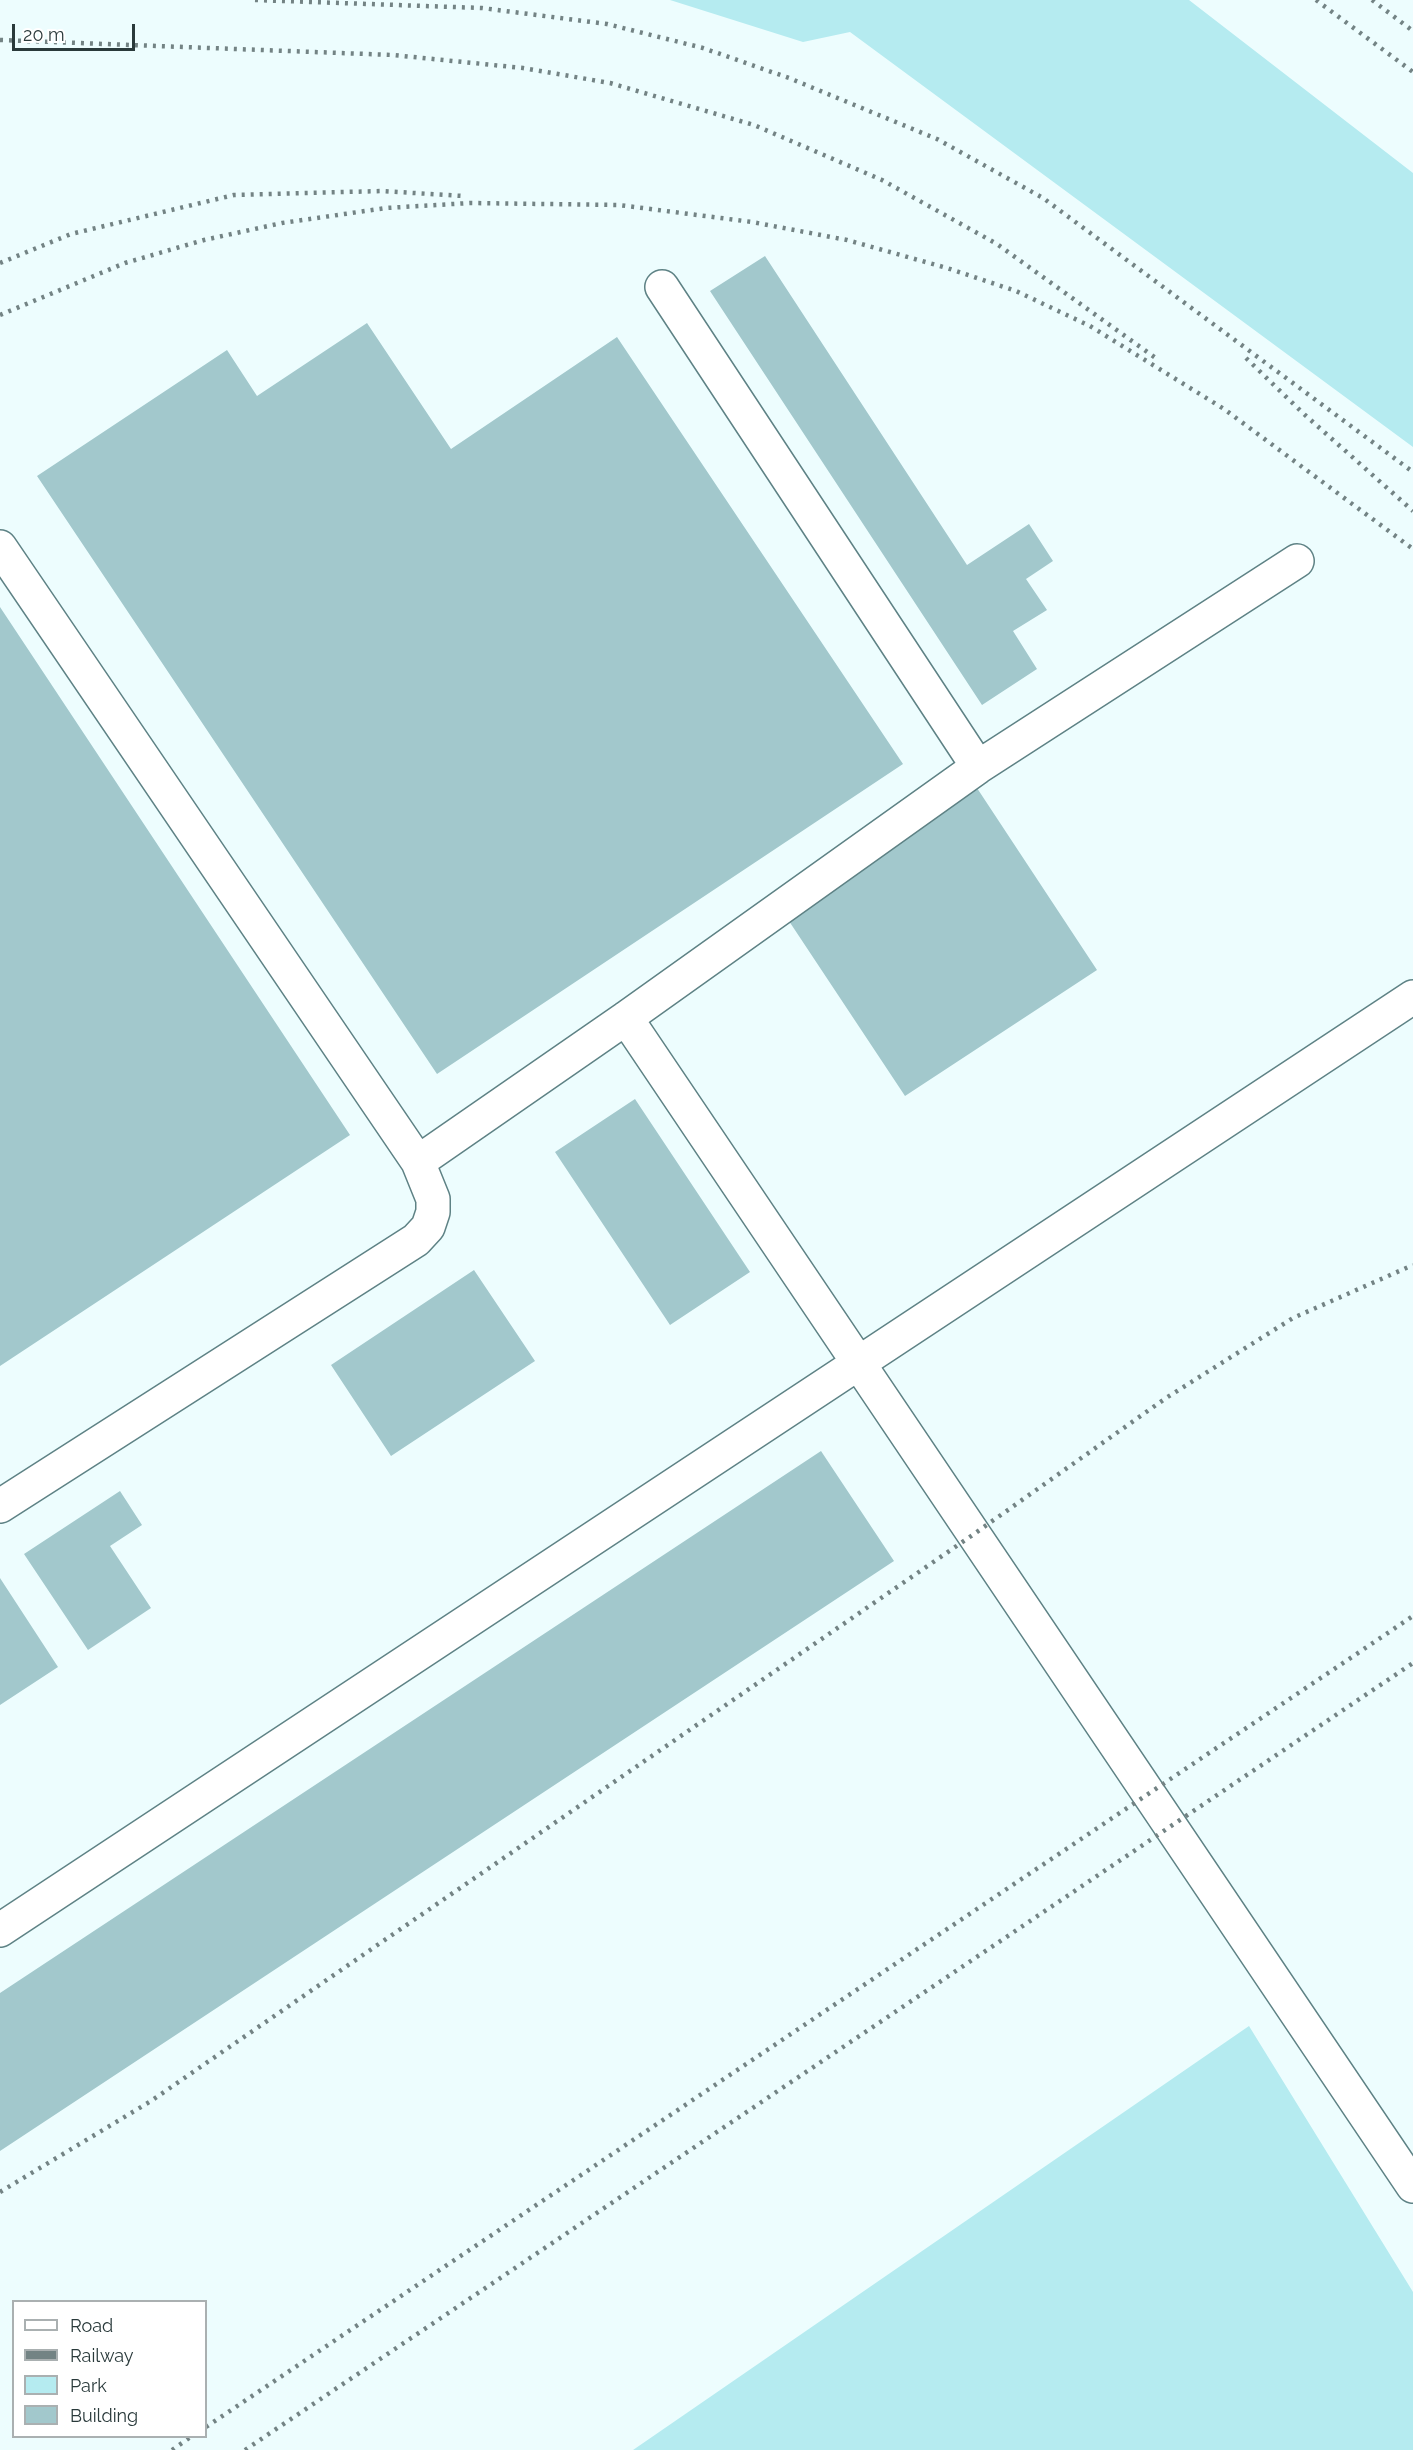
<!DOCTYPE html>
<style>
body{margin:0}
#map{position:relative;width:1413px;height:2450px;overflow:hidden;background:#edfdfe;font-family:Raleway,sans-serif}
canvas{display:block}
.legend{position:absolute;left:12px;top:2300px;width:195px;height:138px;box-sizing:border-box;background:#fff;border:2px solid #aab0b1;margin:0;padding:8px 10px;list-style:none;font-size:18px;color:#2a3a3b}
.legend li{display:flex;align-items:center;gap:12px;height:30px}
.legend b{width:30px;border:2px solid #aab0b1}
.scale{position:absolute;left:12px;top:24px;width:123px;height:27px;box-sizing:border-box;border:3px solid #2a3a3b;border-top:0;padding-left:8px;font-size:18px;line-height:21px;white-space:nowrap;color:#2a3a3b;-webkit-text-stroke:4px #fff;paint-order:stroke}
</style>
<div id="map">
<canvas width="1413" height="2450"></canvas>
<ul class="legend">
<li><b style="height:8px;background:#fff"></b>Road</li>
<li><b style="height:8px;background:#738384"></b>Railway</li>
<li><b style="height:16px;background:#b5ebf0"></b>Park</li>
<li><b style="height:16px;background:#a2c8cc"></b>Building</li>
</ul>
<div class="scale">20 m</div>
</div>
<script>
const ctx = document.querySelector('canvas').getContext('2d');
ctx.lineJoin = 'round';
function fill(path, color) { ctx.fillStyle = color; ctx.fill(path, 'evenodd'); }
const poly = rows => new Path2D(rows.map(r => 'M' + r).join(''));
function stroke(path, color, width, dash) { ctx.strokeStyle = color; ctx.lineWidth = width; ctx.lineCap = dash ? 'butt' : 'round'; ctx.setLineDash(dash || []); ctx.stroke(path); }
const green = poly([
 [670,0,1189,0,1413,173,1413,447,850,32,803,42],
 [1249,2026,1413,2292,1413,2450,633,2450]
]);
const building = poly([
 [765,256,967,565,1029,524,1053,561,1026,579,1047,610,1013,631,1037,669,982,705,710,291],
 [367,323,451,449,617,337,903,764,437,1074,37,476,227,350,257,396],
 [0,607,350,1135,0,1366],
 [975,785,1097,970,905,1096,783,912],
 [635,1099,750,1272,670,1325,555,1152],
 [474,1270,535,1361,391,1456,331,1365],
 [821,1451,894,1561,0,2151,0,1993],
 [120,1491,142,1525,110,1546,151,1608,88,1650,24,1554],
 [0,1578,58,1667,0,1705]
]);
const minor = poly([
 [662,287,978,767],
 [0,547,418,1162,433,1199,433,1212,428,1227,416,1240,0,1506],
 [626,1018,1413,2186],
 [418,1162,626,1018,978,767,1297,561],
 [0,1930,1413,997]
]);
const rail = poly([
 [255,0,482,8,607,24,703,48,789,78,937,139,1043,198,1413,472],
 [1316,0,1413,72],
 [1372,0,1413,31],
 [0,40,393,55,523,68,610,83,754,125,882,180,997,244,1157,359],
 [0,263,71,234,234,195,382,191,463,196],
 [0,315,125,263,204,240,282,223,386,208,470,203,619,205,752,222,847,240,947,268,1016,291,1090,326,1224,409,1413,549],
 [1246,358,1305,415,1413,511],
 [0,2192,151,2101,974,1534,1166,1398,1293,1318,1413,1265],
 [206,2427,1413,1616],
 [172,2450,192,2436],
 [245,2450,1413,1663]
]);
fill(green, '#b5ebf0');
fill(building, '#a2c8cc');
stroke(minor, '#5e8285', 36);
stroke(minor, '#fff', 33);
stroke(rail, '#738384', 4.5, [3, 6]);
</script>
